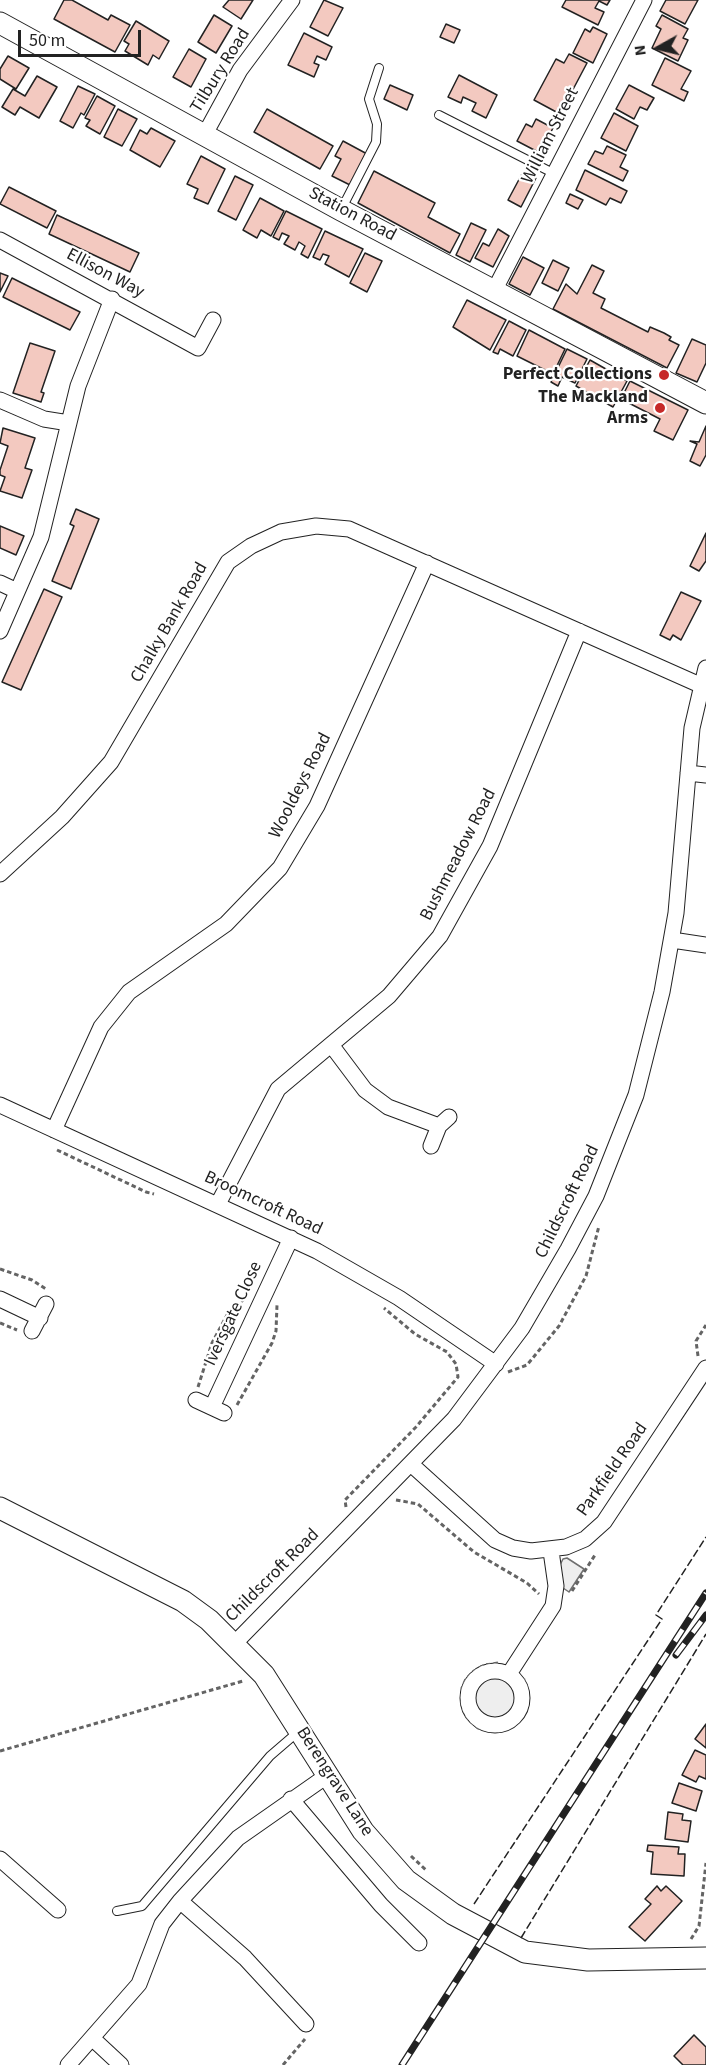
<!DOCTYPE html>
<style>
body{margin:0}
#map{position:relative;width:706px;height:2065px;overflow:hidden;background:#fff;font-family:"Source Sans 3",sans-serif}
canvas{display:block}
.north{position:absolute;left:628px;top:18px;width:60px;height:60px;-webkit-text-stroke:4px #fff;paint-order:stroke;rotate:262deg;font-size:16px;font-weight:700;line-height:24px;text-align:center;color:#222}
.north::after{content:'';display:block;margin:auto;width:21px;height:27px;background:#222;clip-path:polygon(50% 0,100% 100%,50% 72%,0 100%)}
.scale{position:absolute;left:18px;top:30px;width:123px;height:27px;box-sizing:border-box;border:3px solid #222;border-top:0;padding-left:8px;font-size:18px;line-height:21px;white-space:nowrap;color:#222;-webkit-text-stroke:4px #fff;paint-order:stroke}
</style>
<div id="map">
<canvas width="706" height="2065"></canvas>
<div class="north">N</div>
<div class="scale">50 m</div>
</div>
<script>
const ctx = document.querySelector('canvas').getContext('2d');
ctx.lineJoin = 'round';
function fill(path, color) { ctx.fillStyle = color; ctx.fill(path, 'evenodd'); }
const poly = rows => new Path2D(rows.map(r => 'M' + r).join(''));
function stroke(path, color, width, dash) { ctx.strokeStyle = color; ctx.lineWidth = width; ctx.lineCap = dash ? 'butt' : 'round'; ctx.setLineDash(dash || []); ctx.stroke(path); }
function drawText(font, color, halo, rows, align = 'center') {
  ctx.font = font + ' "Source Sans 3",sans-serif'; ctx.lineWidth = 4.5; ctx.setLineDash([]); ctx.textBaseline = 'middle'; ctx.strokeStyle = halo; ctx.fillStyle = color; for (const [text, x, y, turn = 0] of rows) {
    ctx.save(); ctx.translate(x, y); ctx.rotate((+turn || 0) * Math.PI / 180); ctx.textAlign = isNaN(turn) ? turn : align; if (halo) ctx.strokeText(text, 0, 0); ctx.fillText(text, 0, 0); ctx.restore();
  }
}
const green = poly([
 [567,1558,584,1569,569,1592,560,1586,559,1567,563,1559,567,1558],
 '473 1698a22 22 0 1 1 44 0a22 22 0 1 1-44 0Z'
]);
const building = poly([
 [64,0,72,0,108,20,111,15,130,25,115,52,54,19,64,0],
 [229,0,253,0,241,19,223,7,229,0],
 [324,0,343,8,328,36,310,27,324,0],
 [566,0,610,0,607,5,599,1,595,8,604,12,598,25,562,7,566,0],
 [666,0,698,0,685,24,660,11,666,0],
 [214,15,232,26,216,53,198,42,214,15],
 [662,15,688,29,683,38,688,40,678,61,652,48,661,29,656,26,662,15],
 [136,21,169,41,159,59,153,55,148,65,125,51,129,44,124,41,136,21],
 [446,24,460,30,454,43,440,37,446,24],
 [593,27,607,34,593,63,573,53,585,29,590,32,593,27],
 [304,33,332,47,326,60,317,56,314,63,319,65,314,77,288,65,304,33],
 [189,49,206,59,191,87,173,77,189,49],
 [569,54,587,63,560,114,534,100,556,59,564,63,569,54],
 [8,56,29,68,16,89,0,79,0,69,8,56],
 [665,58,691,71,681,89,688,92,684,101,652,85,665,58],
 [459,75,497,95,486,118,472,111,476,103,463,97,461,103,448,97,459,75],
 [37,76,57,87,39,118,20,107,15,115,2,107,13,89,25,96,37,76],
 [390,85,413,95,407,110,384,99,390,85],
 [629,85,654,98,647,110,640,107,634,119,616,109,629,85],
 [78,86,95,94,84,115,81,113,73,128,60,121,78,86],
 [97,96,115,106,100,134,86,126,90,120,85,118,97,96],
 [118,109,137,119,122,146,104,137,118,109],
 [267,109,333,146,320,169,254,132,267,109],
 [614,113,638,126,626,151,601,138,614,113],
 [536,119,553,128,540,153,517,141,526,124,532,127,536,119],
 [151,128,175,141,160,167,130,150,140,130,147,134,151,128],
 [343,141,369,155,352,186,332,176,341,159,335,156,343,141],
 [607,146,626,155,620,167,628,171,623,181,588,164,595,151,603,154,607,146],
 [201,156,225,169,208,204,194,198,198,189,187,184,201,156],
 [585,170,627,191,621,203,610,198,606,205,576,190,585,170],
 [374,171,435,203,428,217,460,234,450,253,358,203,374,171],
 [523,172,536,178,521,207,508,200,523,172],
 [235,176,253,185,236,220,218,211,235,176],
 [9,187,56,211,47,228,0,204,9,187],
 [570,194,583,200,578,209,566,203,570,194],
 [260,198,284,211,271,236,261,230,257,238,243,230,260,198],
 [286,211,322,229,308,258,301,254,305,246,299,242,295,250,284,244,289,236,282,233,279,240,273,237,286,211],
 [57,215,139,253,130,272,49,234,57,215],
 [471,223,486,230,470,262,456,255,471,223],
 [498,229,509,236,493,267,475,258,483,243,489,246,498,229],
 [325,231,363,249,349,277,325,264,329,256,323,254,320,260,313,257,325,231],
 [365,253,382,261,367,292,350,283,365,253],
 [523,257,544,268,530,295,509,284,523,257],
 [553,260,569,268,558,291,542,283,553,260],
 [592,265,604,271,593,293,605,299,601,308,648,332,650,327,664,333,671,337,669,340,679,345,667,368,553,309,566,284,577,294,592,265],
 [0,273,8,276,0,292,0,273],
 [12,278,80,312,70,330,3,297,12,278],
 [467,300,506,320,490,350,453,327,467,300],
 [509,321,526,330,513,356,500,349,498,354,493,352,509,321],
 [529,330,565,349,553,374,517,356,529,330],
 [692,339,706,345,706,363,697,382,676,373,692,339],
 [30,343,55,351,41,392,44,393,41,402,13,393,30,343],
 [567,349,587,359,575,383,562,377,558,386,551,382,567,349],
 [590,360,627,381,613,407,576,386,590,360],
 [630,381,688,410,673,440,654,431,660,419,621,399,630,381],
 [706,426,706,455,700,466,690,461,697,444,690,441,699,442,706,426],
 [3,428,35,438,25,468,32,470,22,498,0,491,5,477,0,475,0,470,8,446,0,443,3,428],
 [76,509,99,519,71,589,52,581,74,526,70,524,76,509],
 [0,526,24,536,16,555,0,548,0,526],
 [706,533,706,561,699,571,690,566,706,533],
 [44,589,62,597,21,690,2,682,44,589],
 [681,592,701,601,681,640,673,635,670,640,660,635,681,592],
 [706,1724,706,1748,695,1739,706,1724],
 [695,1750,706,1755,706,1779,699,1776,696,1782,682,1775,695,1750],
 [679,1783,702,1791,696,1811,672,1803,679,1783],
 [668,1812,683,1814,682,1820,691,1821,688,1842,665,1839,668,1812],
 [648,1845,679,1847,678,1854,685,1854,684,1876,651,1874,653,1852,647,1851,648,1845],
 [657,1886,661,1891,666,1886,682,1901,645,1941,629,1927,651,1904,645,1899,657,1886],
 [694,2035,706,2047,706,2065,683,2065,674,2056,694,2035]
]);
const path = poly([
 [57,1150,146,1192,154,1194],
 [0,1269,32,1280,46,1289],
 [0,1323,17,1330],
 [698,1356,696,1341,706,1325],
 [508,1372,527,1365,559,1326,586,1276,599,1226],
 [198,1387,212,1343,227,1315,246,1297],
 [237,1405,272,1343,276,1331,277,1305],
 [396,1500,418,1504,474,1552,527,1583,539,1594],
 [346,1507,345,1500,416,1427,458,1377,456,1364,447,1352,415,1334,384,1308],
 [572,1591,595,1555],
 [498,1663,485,1665,474,1671,466,1679,462,1688,462,1706,467,1717,478,1728,499,1731,517,1723,528,1704,524,1679],
 [0,1751,243,1681],
 [411,1856,426,1870],
 [691,1939,699,1926,706,1863],
 [283,2065,305,2039]
]);
const lane = poly([
 [439,115,553,173],
 [342,208,376,142,377,124,369,99,379,68],
 [117,1911,142,1906,270,1756,299,1731]
]);
const street = poly([
 [205,134,240,70,292,0],
 [0,240,198,348,213,320],
 [494,291,644,0],
 [0,400,44,419,69,423],
 [0,583,17,591],
 [0,631,41,537,78,386,112,299],
 [688,773,706,775],
 [0,874,62,817,111,762,228,562,251,546,281,532,316,526,349,529,700,685],
 [672,940,706,945],
 [332,1046,365,1090,388,1107,439,1126],
 [0,1105,317,1251,399,1298,496,1364],
 [54,1130,101,1027,129,992,226,924,280,868,317,806,427,563],
 [431,1146,439,1126,449,1117],
 [218,1204,278,1089,389,996,440,936,490,846,579,631],
 [0,1299,40,1318],
 [32,1331,46,1304],
 [196,1400,224,1413],
 [212,1407,291,1238],
 [412,1465,495,1540,513,1548,531,1551,566,1547,585,1539,604,1522,706,1368],
 [235,1643,454,1419,522,1328,568,1249,596,1196,636,1095,662,992,676,913,692,728,706,668],
 '468 1698a27 27 0 1 1 54 0a27 27 0 1 1-54 0Z',
 [509,1674,553,1606,556,1586,551,1551],
 [291,1799,381,1905,419,1943],
 [0,1859,58,1910],
 [180,1901,245,1958,306,2024],
 [92,2038,121,2065],
 [68,2065,139,1984,162,1924,180,1901,238,1838,328,1775]
]);
const secondary = poly([
 [0,23,341,210,706,403],
 [0,1508,183,1601,209,1620,264,1675,363,1831,406,1880,453,1914,525,1952,588,1960,706,1958]
]);
const rail = poly([
 [676,1655,706,1615],
 [402,2065,706,1593]
]);
const fence = poly([
 [474,1904,662,1619,656,1615,706,1537],
 [521,1938,706,1634]
]);
const markers = [
 [664,375,6,"#c62828"],
 [660,408,6,"#c62828"]
];
const streetNames = [
 ["Tilbury Road",221,71,-58],
 ["William Street",551,136,-63],
 ["Station Road",352,215,28],
 ["Ellison Way",105,274,28],
 ["Chalky Bank Road",170,623,-60],
 ["Wooldeys Road",301,786,-63],
 ["Bushmeadow Road",459,855,-63],
 ["Childscroft Road",568,1202,-64],
 ["Broomcroft Road",263,1204,25],
 ["Iversgate Close",234,1314,-65],
 ["Parkfield Road",613,1470,-55],
 ["Childscroft Road",273,1576,-45],
 ["Berengrave Lane",334,1782,57]
];
const poiNames = [
 ["Perfect Collections",652,375],
 ["The Mackland",648,398],
 ["Arms",648,419]
];
fill(green, '#eee');
stroke(green, '#6f6f6f', 1.5);
fill(building, '#f3c9c0');
stroke(building, '#222', 1.5);
stroke(lane, '#222', 10);
stroke(street, '#222', 17);
stroke(secondary, '#222', 23);
stroke(path, '#646464', 3, [4.5, 3]);
stroke(lane, '#fff', 8);
stroke(street, '#fff', 15);
stroke(secondary, '#fff', 21);
stroke(rail, '#222', 7);
stroke(rail, '#fff', 4.5, [14]);
stroke(fence, '#222', 1.5, [8, 3]);
for (const [x, y, r, color] of markers) { const dot = new Path2D(); dot.arc(x, y, r, 0, 2 * Math.PI); ctx.fillStyle = color; ctx.fill(dot); stroke(dot, '#fff', 2); }
drawText('18px', '#222', '#fff', streetNames);
drawText('bold 18px', '#222', '#fff', poiNames, 'right');
</script>
